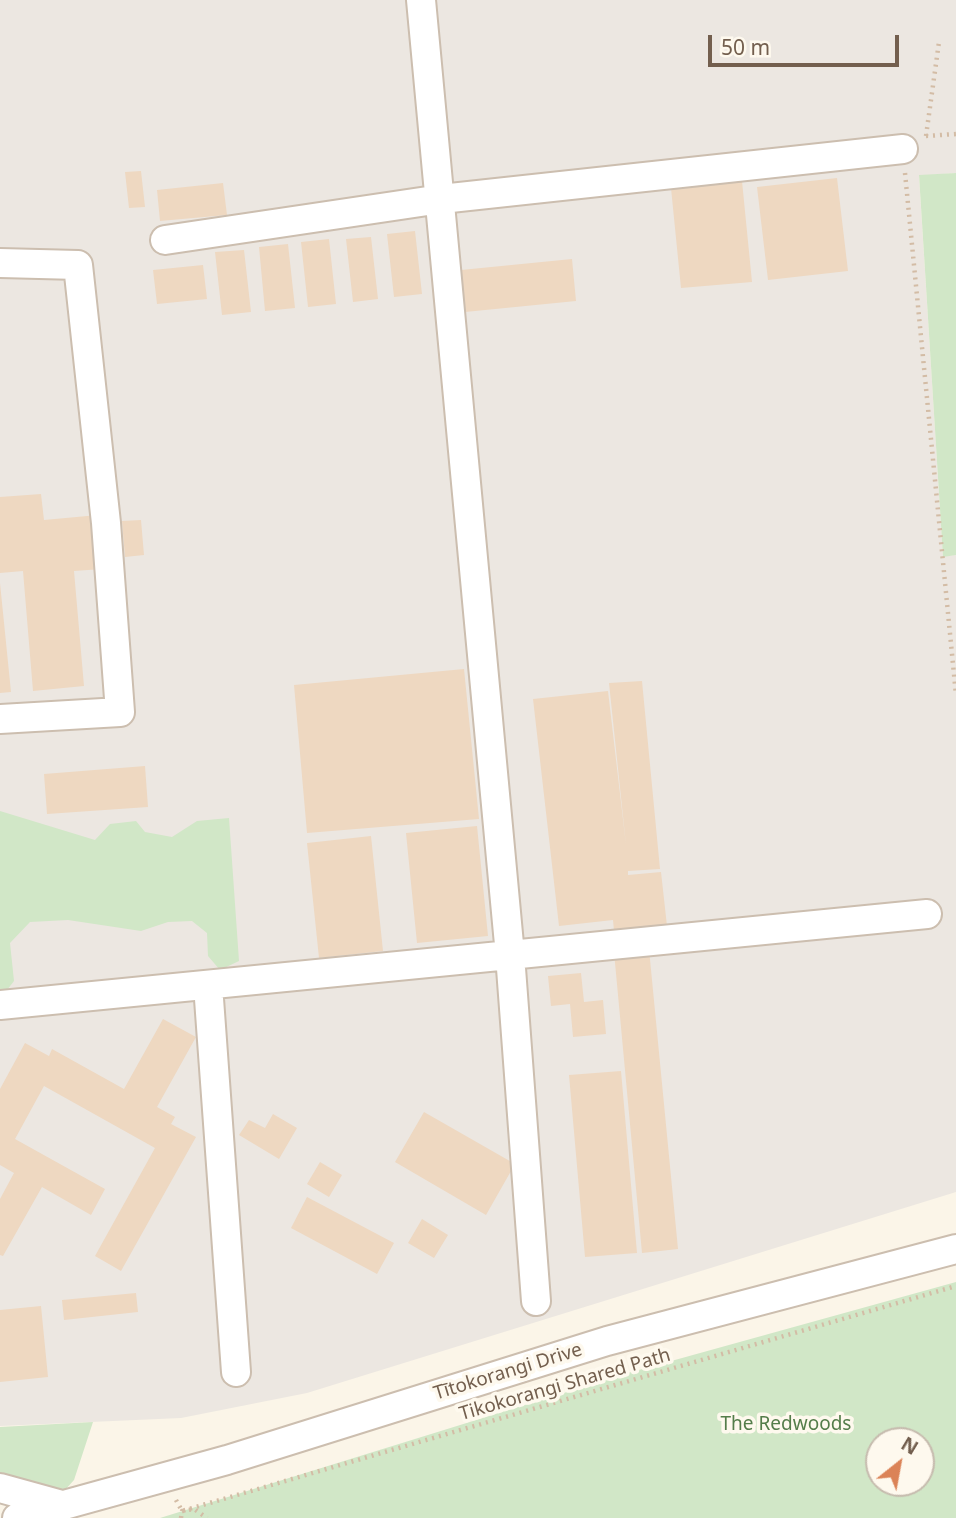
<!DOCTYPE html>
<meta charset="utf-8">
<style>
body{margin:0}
#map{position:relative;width:956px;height:1518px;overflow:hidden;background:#fbf5e8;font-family:"Noto Sans",sans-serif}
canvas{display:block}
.north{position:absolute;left:865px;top:1427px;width:70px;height:70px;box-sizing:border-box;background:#fef9ee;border:2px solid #c6bbae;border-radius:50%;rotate:31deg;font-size:19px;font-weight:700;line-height:28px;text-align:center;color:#735f4e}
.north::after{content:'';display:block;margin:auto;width:24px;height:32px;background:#db8357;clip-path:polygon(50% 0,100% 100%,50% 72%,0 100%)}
.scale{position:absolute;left:708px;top:35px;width:191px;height:32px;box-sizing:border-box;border:4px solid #735f4e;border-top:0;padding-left:9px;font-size:21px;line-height:24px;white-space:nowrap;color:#735f4e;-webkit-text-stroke:5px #fef9ee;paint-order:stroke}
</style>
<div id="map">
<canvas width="956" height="1518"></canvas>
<div class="north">N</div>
<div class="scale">50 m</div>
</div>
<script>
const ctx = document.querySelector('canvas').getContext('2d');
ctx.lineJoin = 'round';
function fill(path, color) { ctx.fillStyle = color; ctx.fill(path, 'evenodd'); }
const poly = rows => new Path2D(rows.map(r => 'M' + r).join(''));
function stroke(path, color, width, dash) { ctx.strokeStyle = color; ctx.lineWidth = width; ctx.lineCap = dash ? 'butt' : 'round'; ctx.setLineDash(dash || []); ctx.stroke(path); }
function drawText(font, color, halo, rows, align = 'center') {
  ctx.font = font + ' "Noto Sans",sans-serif'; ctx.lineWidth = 7; ctx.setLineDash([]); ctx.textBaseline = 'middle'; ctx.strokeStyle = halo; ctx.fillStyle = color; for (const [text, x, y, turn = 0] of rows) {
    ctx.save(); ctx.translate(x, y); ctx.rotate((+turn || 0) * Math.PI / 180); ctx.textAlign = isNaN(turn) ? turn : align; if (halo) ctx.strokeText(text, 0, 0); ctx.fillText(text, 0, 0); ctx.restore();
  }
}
const industrial = poly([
 [0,0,956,0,956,173,919,176,943,556,956,555,956,1192,307,1393,181,1418,0,1426]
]);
const green = poly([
 [956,173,956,555,943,557,919,175],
 [0,811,95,840,110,824,136,821,145,832,172,837,197,821,229,818,239,961,220,970,208,956,207,933,192,921,168,922,141,931,68,920,30,922,10,943,14,981,0,999],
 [956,1282,956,1518,160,1518,628,1373],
 [879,1441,921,1441,921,1483,879,1483],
 [93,1422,74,1480,65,1490,56,1491,0,1475,0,1427]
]);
const building = poly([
 [141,171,145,207,129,208,125,172],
 [837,178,848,271,768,280,757,187],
 [742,181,752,282,681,288,671,188],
 [223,183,227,215,160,221,157,190],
 [415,231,422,294,394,297,387,234],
 [371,237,378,299,353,302,346,239],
 [329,239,336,304,308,307,301,242],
 [288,244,295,308,265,311,259,247],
 [244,250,251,312,222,315,215,252],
 [572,259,576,301,465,312,461,270],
 [203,265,207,299,157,304,153,270],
 [41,494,44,520,98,515,102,569,74,571,84,686,33,691,23,571,0,573,0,497],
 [141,520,144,555,125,557,122,521],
 [0,583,11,692,0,693],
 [464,669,479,819,307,833,294,685],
 [642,681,660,869,628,871,628,875,661,872,667,926,614,931,613,920,559,926,533,699,608,691,626,845,609,683],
 [145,766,148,807,47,814,44,774],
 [477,826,488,936,417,943,406,833],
 [371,836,383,951,319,958,307,843],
 [649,949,678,1249,642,1253,614,952],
 [581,973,584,1002,603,1000,606,1034,573,1037,570,1004,551,1006,548,976],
 [163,1019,196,1037,157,1107,175,1117,171,1124,196,1137,121,1271,95,1256,155,1148,44,1086,15,1139,105,1189,91,1215,42,1187,3,1256,0,1255,0,1199,14,1173,0,1165,0,1089,25,1043,49,1056,52,1049,124,1089],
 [621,1071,637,1253,585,1257,569,1075],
 [424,1112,515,1164,486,1215,395,1162],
 [273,1114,297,1128,279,1159,239,1135,249,1120,265,1128],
 [320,1162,342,1175,329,1197,307,1184],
 [307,1197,394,1243,377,1274,291,1228],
 [422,1219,448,1235,434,1258,408,1243],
 [136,1293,138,1312,64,1320,62,1300],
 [41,1306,48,1377,0,1382,0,1310]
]);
const path = poly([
 [926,136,956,134],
 [926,136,939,42],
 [905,173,956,695],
 [176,1500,182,1511,956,1286],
 [181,1518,182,1511,194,1509,207,1518]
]);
const minor = poly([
 [421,0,510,955,536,1301],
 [165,240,441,199,903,149],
 [0,263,78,265,106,523,120,712,0,719],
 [208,985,236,1372],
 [0,1005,927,914],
 [0,1488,58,1504],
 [17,1518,227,1460,607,1341,956,1249]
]);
const streetNames = [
 ["Tītokorangi Drive",508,1372,-17],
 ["Tikokorangi Shared Path",565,1385,-16]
];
const parkNames = [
 ["The Redwoods",786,1425]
];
fill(industrial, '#ece7e1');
fill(green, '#d1e7c7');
fill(building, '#eed8c1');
stroke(minor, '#ccbeaf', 32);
stroke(path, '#d3bca5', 4.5, [2, 5]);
stroke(minor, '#fff', 28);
drawText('19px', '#735f4e', '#fef9ee', streetNames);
drawText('19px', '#547d4a', '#fef9ee', parkNames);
</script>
